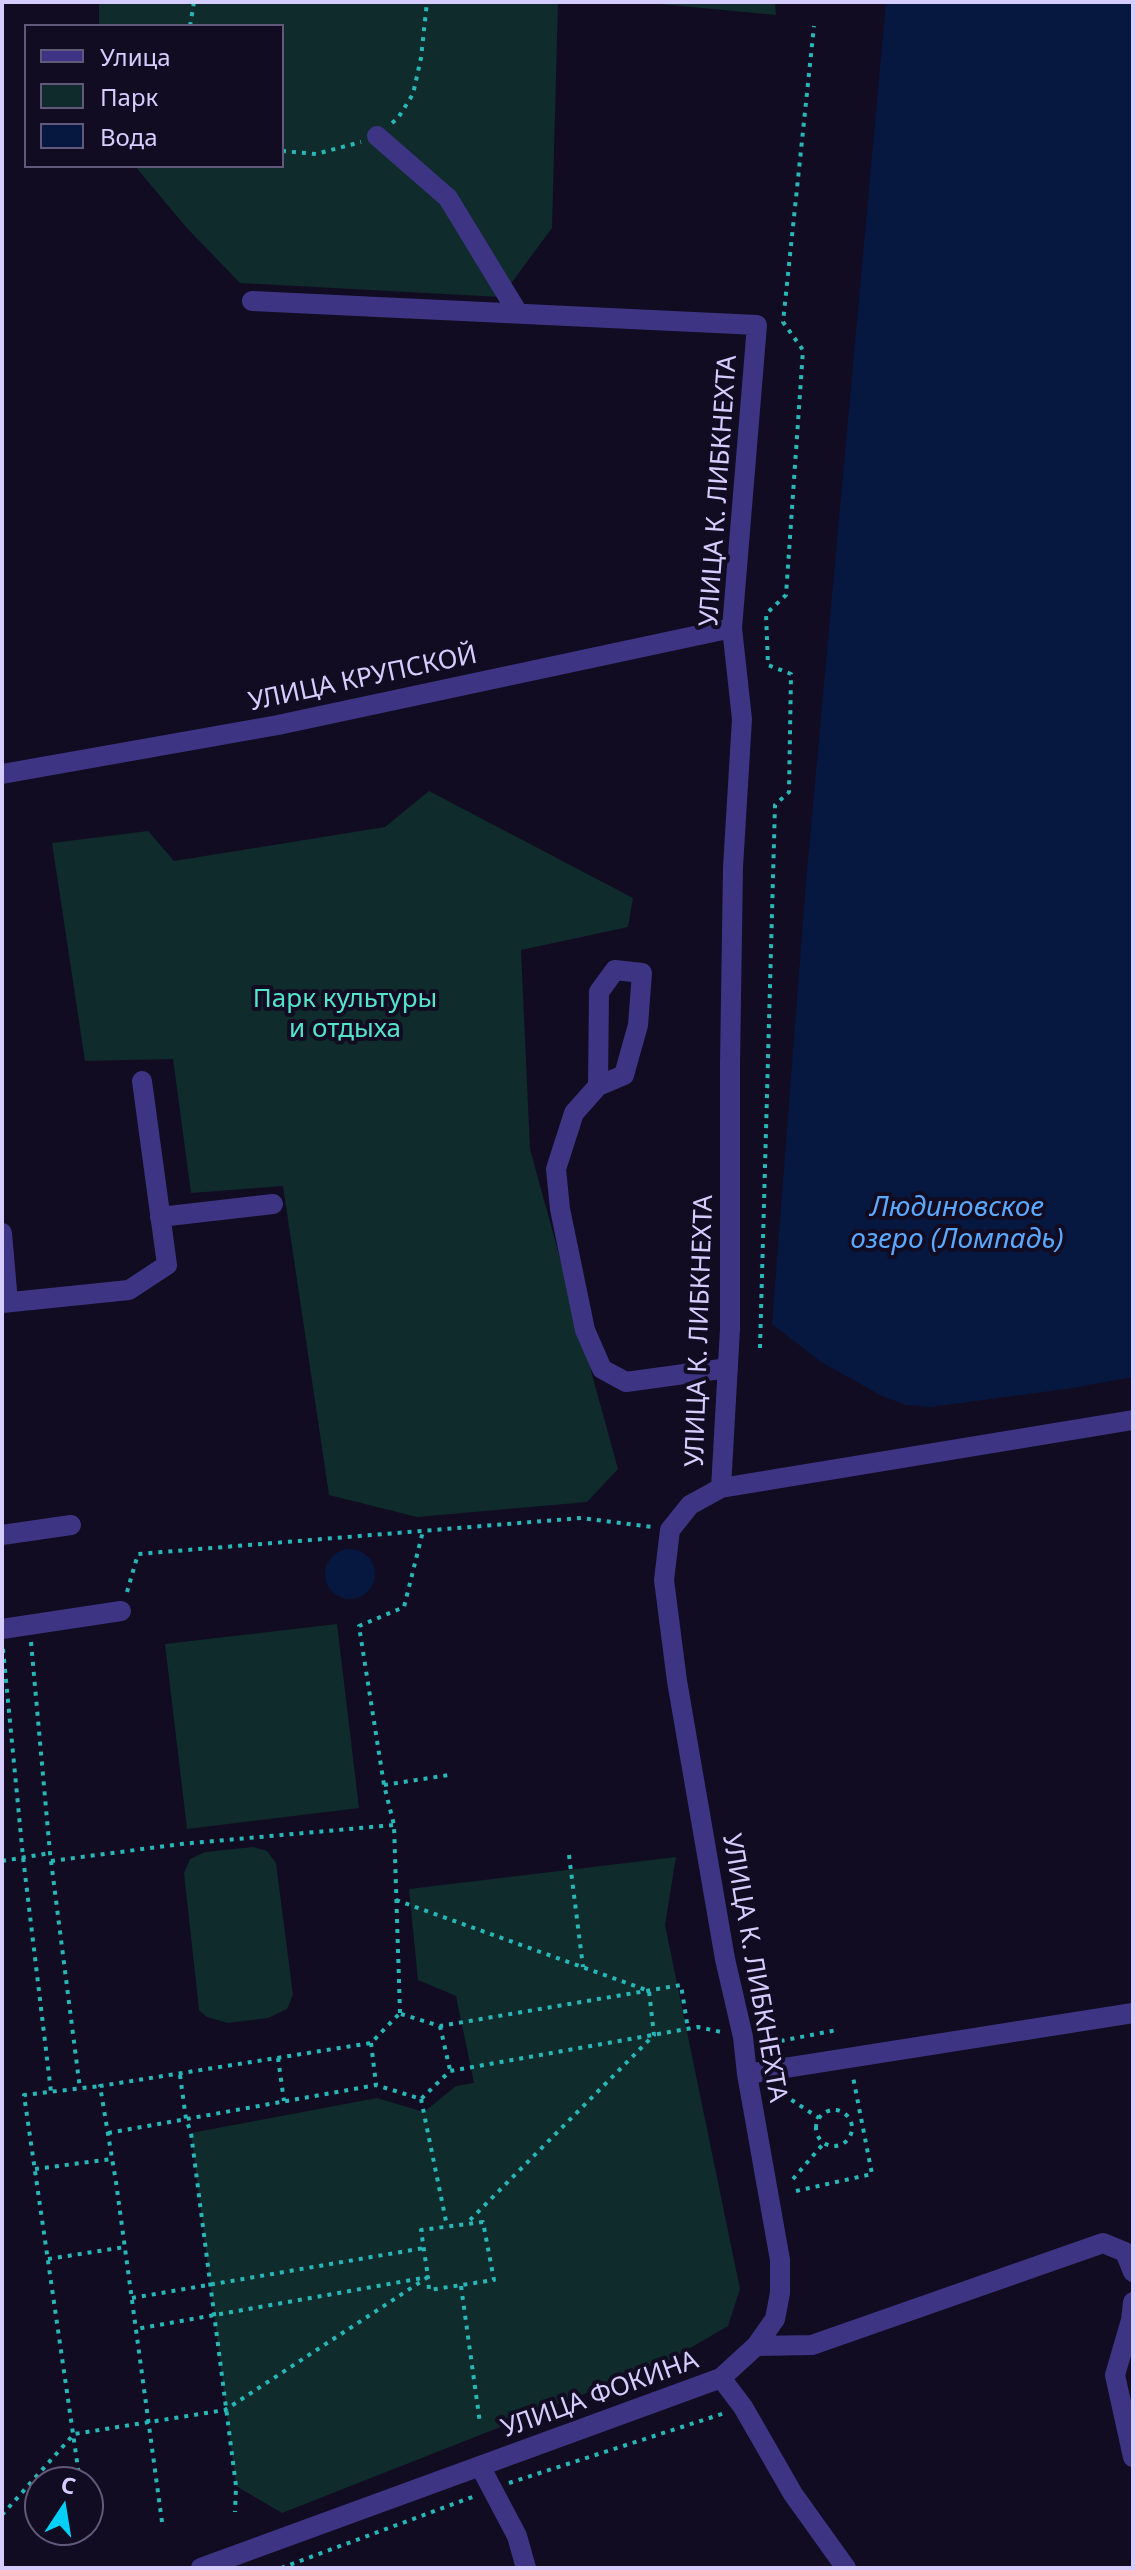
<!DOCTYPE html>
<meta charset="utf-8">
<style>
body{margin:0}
#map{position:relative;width:1135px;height:2570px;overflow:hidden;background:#110c22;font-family:"Noto Sans",sans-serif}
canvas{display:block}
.frame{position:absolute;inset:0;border:4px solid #d6cdff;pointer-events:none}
.legend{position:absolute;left:24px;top:24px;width:260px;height:144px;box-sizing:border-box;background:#110c22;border:2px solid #60597a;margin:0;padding:10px 14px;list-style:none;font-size:24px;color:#d6cdff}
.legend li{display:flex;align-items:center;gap:16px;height:40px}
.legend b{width:40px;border:2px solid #60597a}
.north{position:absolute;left:24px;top:2466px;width:80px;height:80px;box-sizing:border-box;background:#110c22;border:2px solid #60597a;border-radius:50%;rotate:12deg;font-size:22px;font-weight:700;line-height:32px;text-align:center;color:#d6cdff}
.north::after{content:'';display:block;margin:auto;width:28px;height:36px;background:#00cff8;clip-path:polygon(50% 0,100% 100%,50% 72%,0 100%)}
</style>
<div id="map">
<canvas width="1135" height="2570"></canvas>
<div class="frame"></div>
<ul class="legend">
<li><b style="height:10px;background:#3d3583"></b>Улица</li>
<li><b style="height:22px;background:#0f2b2c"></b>Парк</li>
<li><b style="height:22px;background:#071840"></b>Вода</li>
</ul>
<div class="north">С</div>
</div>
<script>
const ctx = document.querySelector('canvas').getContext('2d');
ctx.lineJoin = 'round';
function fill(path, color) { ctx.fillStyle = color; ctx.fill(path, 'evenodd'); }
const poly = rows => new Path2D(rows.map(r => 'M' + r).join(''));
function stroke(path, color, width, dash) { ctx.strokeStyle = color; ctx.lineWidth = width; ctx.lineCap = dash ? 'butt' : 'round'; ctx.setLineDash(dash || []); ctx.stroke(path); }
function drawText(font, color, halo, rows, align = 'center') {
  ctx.font = font + ' "Noto Sans",sans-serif'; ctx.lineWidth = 8; ctx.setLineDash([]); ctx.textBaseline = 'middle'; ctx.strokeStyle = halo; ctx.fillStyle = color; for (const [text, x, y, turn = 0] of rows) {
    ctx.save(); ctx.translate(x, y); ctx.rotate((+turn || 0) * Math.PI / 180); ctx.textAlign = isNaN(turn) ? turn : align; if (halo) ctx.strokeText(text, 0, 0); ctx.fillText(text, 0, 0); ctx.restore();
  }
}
const green = poly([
 [99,2,558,2,552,228,501,297,240,283,186,227,135,166,282,166,282,26,99,26],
 [639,2,775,2,776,15],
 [429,791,633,898,628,927,521,950,530,1149,618,1469,587,1502,417,1517,329,1495,283,1186,191,1193,173,1059,85,1061,52,843,148,831,174,861,385,827],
 [337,1624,359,1808,187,1829,165,1644],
 [253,1847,267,1851,276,1863,293,1995,287,2009,268,2018,228,2023,207,2017,199,2010,184,1873,190,1859,205,1852],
 [676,1857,665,1925,740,2289,728,2326,668,2361,282,2513,236,2486,191,2133,377,2098,424,2112,456,2086,474,2083,456,1996,418,1980,409,1889]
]);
const water = poly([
 [886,2,1133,2,1133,1377,1066,1389,931,1407,906,1405,882,1396,821,1362,772,1324,806,882],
 '325 1574a25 25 0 1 1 50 0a25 25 0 1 1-50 0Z'
]);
const path = poly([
 [190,26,194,2],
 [392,123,398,118,413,94,421,58,427,2],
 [282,151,316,154,361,142],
 [760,1348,775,805,789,792,791,674,768,665,766,614,786,595,803,350,783,322,814,26],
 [127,1592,138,1554,581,1518,652,1527],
 [31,1642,50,1853,80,2089],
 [3,1649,23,1857,51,2092],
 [384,1785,449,1775],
 [569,1855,583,1967],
 [2,1861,50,1853],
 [51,1861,181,1844,394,1825],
 [396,1900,649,1991,654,2035,469,2221],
 [400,2013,394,1825,384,1785,359,1626,404,1607,423,1531],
 [401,2014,440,2026,681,1985,688,2029],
 [440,2026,450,2070],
 [761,2041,770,2043,837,2030],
 [371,2043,376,2084],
 [278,2058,284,2101],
 [180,2075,186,2119,191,2133,236,2486,235,2512],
 [782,2091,778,2091,819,2118],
 [421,2099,447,2226],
 '816 2128a18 18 0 1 1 36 0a18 18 0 1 1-36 0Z',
 [108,2133,376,2085,421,2099,450,2071,698,2027,721,2032],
 [35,2169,112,2159],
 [793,2179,823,2144],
 [796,2191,872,2174,853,2077],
 [48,2259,125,2247],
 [461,2286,480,2423],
 [132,2298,424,2248],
 [80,2482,24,2095,100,2086],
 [509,2483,725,2413],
 [2,2515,74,2434,225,2410,428,2277,421,2230,483,2222,494,2280,429,2290,428,2277,136,2329],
 [162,2522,116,2182,100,2086,371,2043,400,2013],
 [281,2568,475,2496]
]);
const minor = poly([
 [377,136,448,198,518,313],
 [252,301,757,325,732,628,742,719,733,867,730,1064,730,1329,721,1488],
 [2,774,278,725,732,628],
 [598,1086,599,992,615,970,642,973,638,1025,624,1075,598,1086,574,1113,556,1169,560,1209,585,1330,602,1369,626,1382,728,1368],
 [160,1217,273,1204],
 [2,1233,8,1302],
 [2,1303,129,1290,167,1265,142,1081],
 [2,1535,71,1525],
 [2,1629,121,1611],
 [747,2074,1133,2013],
 [1133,2302,1131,2320,1115,2375,1133,2457],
 [756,2346,812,2345,1103,2243,1125,2252,1133,2272],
 [721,2378,743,2407,793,2494,846,2568],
 [480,2466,517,2536,526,2568],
 [201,2568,721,2378,756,2346,775,2319,780,2293,780,2260,747,2074,743,2037,725,1959,677,1681,664,1580,670,1530,690,1505,721,1488,1133,1420]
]);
const streetNames = [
 ["УЛИЦА К. ЛИБКНЕХТА",719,491,-86],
 ["УЛИЦА КРУПСКОЙ",363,679,-12],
 ["УЛИЦА К. ЛИБКНЕХТА",700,1331,-88],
 ["УЛИЦА К. ЛИБКНЕХТА",754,1968,80],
 ["УЛИЦА ФОКИНА",600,2395,-20]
];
const parkNames = [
 ["Парк культуры",345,1000],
 ["и отдыха",345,1030]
];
const waterNames = [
 ["Людиновское",957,1208],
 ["озеро (Ломпадь)",957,1240]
];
fill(green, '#0f2b2c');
fill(water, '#071840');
stroke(path, '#28b7b8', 4, [4, 6]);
stroke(minor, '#3d3583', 20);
drawText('26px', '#d6cdff', '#110c22', streetNames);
drawText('26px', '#54e4ca', '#110c22', parkNames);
drawText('italic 28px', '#5ba8ff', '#110c22', waterNames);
</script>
